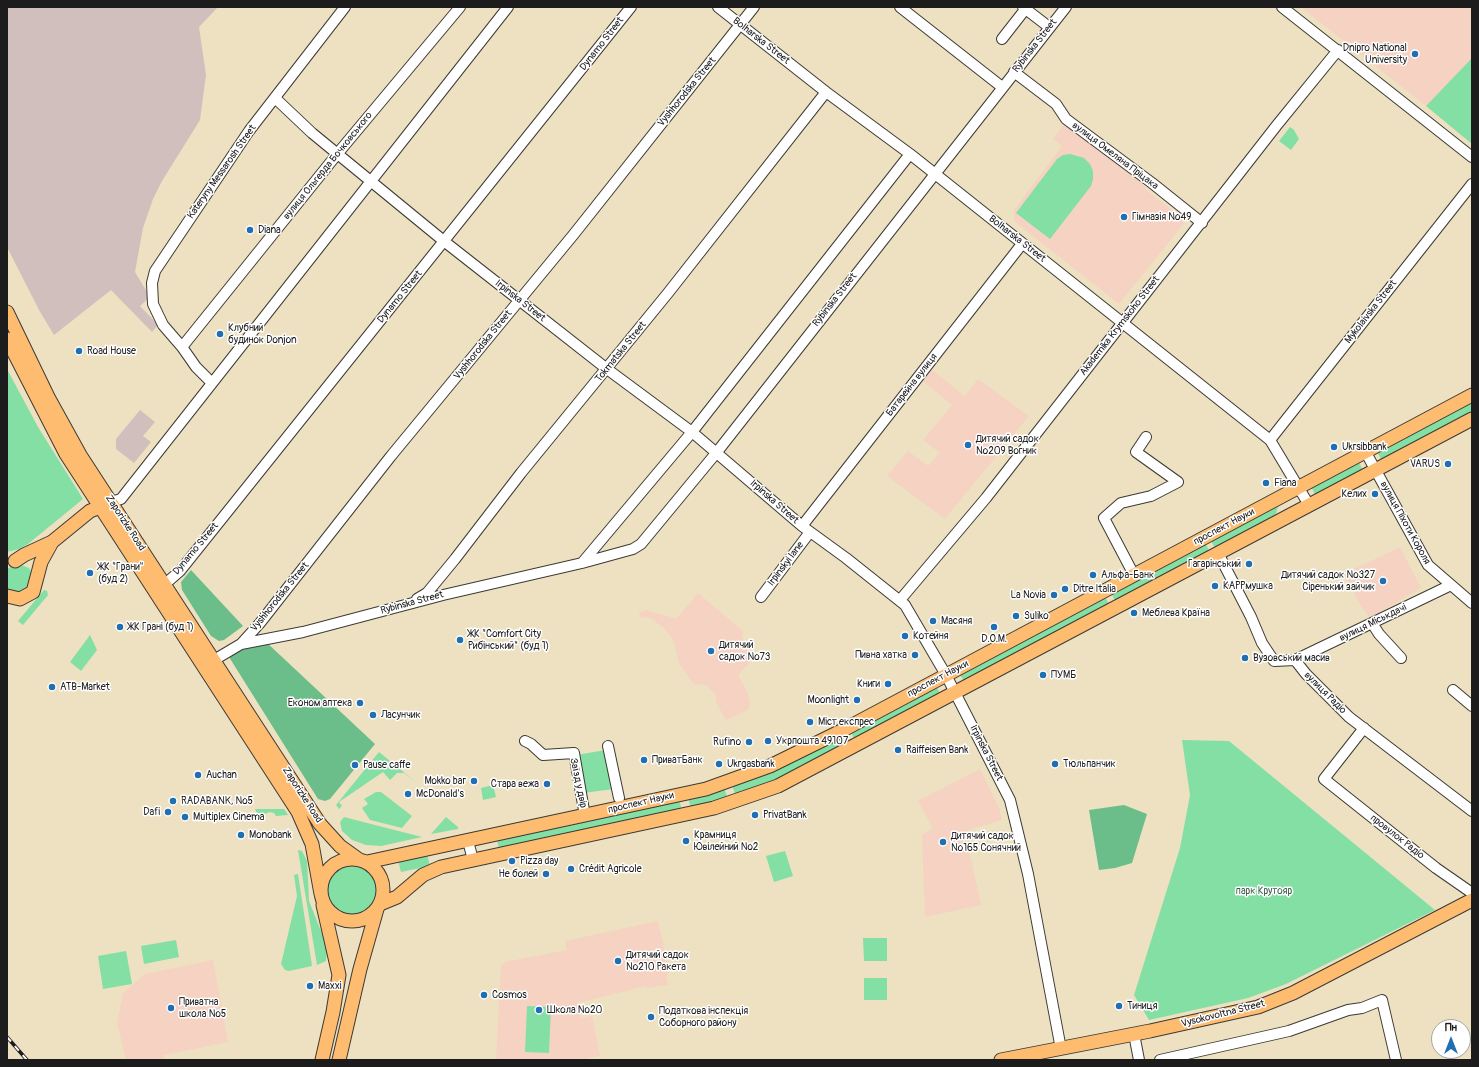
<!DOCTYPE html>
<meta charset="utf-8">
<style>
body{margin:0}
#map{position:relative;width:1479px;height:1067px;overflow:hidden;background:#ede1c1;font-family:Pangolin,sans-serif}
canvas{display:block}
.frame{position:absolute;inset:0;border:8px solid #1c1c1c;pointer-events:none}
.north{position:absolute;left:1431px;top:1019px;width:40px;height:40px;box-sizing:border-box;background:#fff;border:1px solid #a4a4a4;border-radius:50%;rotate:0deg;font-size:11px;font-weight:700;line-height:16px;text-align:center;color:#1c1c1c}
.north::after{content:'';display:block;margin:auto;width:14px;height:18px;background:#1f6fb2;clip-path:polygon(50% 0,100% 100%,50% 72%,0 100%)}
</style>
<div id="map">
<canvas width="1479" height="1067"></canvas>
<div class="frame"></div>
<div class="north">Пн</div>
</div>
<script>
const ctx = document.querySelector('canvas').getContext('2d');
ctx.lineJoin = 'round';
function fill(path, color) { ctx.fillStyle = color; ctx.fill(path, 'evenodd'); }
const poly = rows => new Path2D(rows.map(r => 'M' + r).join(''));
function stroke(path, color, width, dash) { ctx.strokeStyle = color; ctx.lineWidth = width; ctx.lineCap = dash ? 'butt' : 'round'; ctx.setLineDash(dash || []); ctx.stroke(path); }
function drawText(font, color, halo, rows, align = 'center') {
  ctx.font = font + ' Pangolin,sans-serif'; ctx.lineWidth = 3; ctx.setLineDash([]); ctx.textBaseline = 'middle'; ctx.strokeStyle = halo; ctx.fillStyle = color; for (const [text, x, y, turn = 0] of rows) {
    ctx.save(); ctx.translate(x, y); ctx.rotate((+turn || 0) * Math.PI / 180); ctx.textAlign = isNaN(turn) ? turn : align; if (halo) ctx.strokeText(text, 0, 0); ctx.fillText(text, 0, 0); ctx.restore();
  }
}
const built = poly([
 [1301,7,1472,7,1472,58,1426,106],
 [1065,123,1144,183,1142,185,1146,188,1145,189,1186,221,1119,304,1014,221,1014,210,1062,146,1053,139],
 [932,370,965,396,978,379,1029,416,945,519,887,476,908,451,928,466,940,453,923,440,952,405,923,381],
 [1400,547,1421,588,1370,618,1361,606,1344,574],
 [698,593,744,632,742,635,750,662,738,675,748,693,750,704,748,710,726,720,716,702,716,695,707,686,703,684,695,685,692,682,679,663,673,639,664,628,652,619,647,617,640,618,639,612,646,610,674,618,677,618],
 [980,769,999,808,1002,820,962,832,964,846,968,846,981,905,925,917,922,835,933,828,918,801],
 [658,921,669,969,666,977,668,985,648,988,645,986,578,1003,581,1018,592,1016,600,1056,587,1058,587,1060,496,1060,501,966,505,962,567,950,565,941],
 [213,960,228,1042,164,1055,164,1060,126,1060,117,1023,123,993,145,974]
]);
const industrial = poly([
 [7,7,218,7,199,27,206,75,200,120,162,181,153,199,143,228,135,272,150,297,140,306,158,325,152,332,111,290,54,335,39,310,7,247],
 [140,410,155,422,143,436,151,442,134,463,116,449,116,439]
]);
const green = poly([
 [1472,58,1472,144,1426,106],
 [1290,127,1294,130,1299,139,1291,150,1279,141],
 [1070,154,1084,158,1090,164,1093,171,1093,179,1091,186,1050,239,1016,213,1057,159,1063,155],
 [7,369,38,427,83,499,28,544,19,549,7,552],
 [1472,399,1472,413,1382,461,1376,450],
 [1358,460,1363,471,1316,496,1310,485],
 [1279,502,1275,518,1216,550,1210,539],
 [1205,542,1210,553,1116,603,1111,592],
 [19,564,29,568,34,577,25,595,7,592,7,569,14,565],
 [44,590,47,591,48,595,23,625,18,621],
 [1104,595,1110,606,965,684,959,672],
 [90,635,97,650,81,671,70,662],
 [936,685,941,696,856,742,850,731],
 [846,733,852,744,777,782,736,797,732,785],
 [1182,740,1229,741,1435,910,1286,984,1248,998,1149,1020,1134,995,1180,848,1190,795],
 [606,750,614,789,583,793,576,755],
 [379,752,417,783,404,773,397,773,390,780,383,772,339,802,342,806,339,809,336,805],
 [493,785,496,797,483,800,481,788],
 [724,787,728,800,691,809,688,797],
 [376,792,381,792,412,816,402,828,370,820,362,808,368,804,364,799],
 [679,799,682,811,499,850,497,839],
 [255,809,284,809,288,815,276,816,274,813,269,812,265,814,264,818,259,818],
 [344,817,422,837,381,846,366,845,352,840,342,831,340,822],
 [446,817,458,827,458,829,431,834],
 [298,850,302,851,307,861,309,901,321,931,327,950,326,961,317,965],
 [785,851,793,876,774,882,766,856],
 [427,854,430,866,401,872,398,860],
 '324 890a27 27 0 1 1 54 0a27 27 0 1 1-54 0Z',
 [298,874,312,966,289,971,285,970,281,964,297,896,294,875],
 [863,938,887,938,887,961,864,961],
 [176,940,179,957,144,964,141,946],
 [126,951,132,984,103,989,98,956],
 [864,978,887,978,887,1000,864,1000],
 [527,1006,551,1007,549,1053,525,1052]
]);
const forest = poly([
 [191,570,243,626,224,640,219,641,211,636,182,590,181,582],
 [265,641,375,744,330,799,325,801,318,799,229,657,241,648],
 [1124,805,1147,814,1132,863,1115,868,1099,870,1089,810]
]);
const minor = poly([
 [718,7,826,92,910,154,1270,440,1309,505],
 [900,7,1002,87],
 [1023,7,1049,27],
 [1282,7,1472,157],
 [1002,39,1027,7],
 [1014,72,1056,104,1066,119,1152,183,1202,223],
 [275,98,312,133,445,242,607,369,692,432,802,526,846,558,905,605,946,675,1010,800,1028,874,1061,1049],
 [182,347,163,325,153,304,152,283,155,271,249,131,345,7],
 [211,382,196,367,182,347,338,153,460,7],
 [1270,440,1472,184],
 [1365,451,1428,565,1472,603],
 [111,502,121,499,508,7],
 [802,526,1022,244],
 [1218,553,1251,617,1262,643,1274,661,1295,660,1306,674,1349,717,1472,811],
 [582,563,692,432,910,154],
 [1134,575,1104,518,1121,503,1151,496,1178,482,1136,452,1146,437],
 [165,584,180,571,631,7],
 [761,597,810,532],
 [417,599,427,593,455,559,521,473,668,293,826,92],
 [900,600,986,498,1277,125,1338,50],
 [1372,623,1379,634,1401,658],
 [241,644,303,632,443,595,582,563,633,549,641,544,717,452,1066,7],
 [214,660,241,644,260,623,391,456,574,234,754,7],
 [1295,660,1451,585],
 [1453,690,1472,706],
 [1364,728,1324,779,1436,868,1472,893],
 [525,741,531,744,543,755,574,753,585,816],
 [608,746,619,798],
 [468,841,473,860],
 [1134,1034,1139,1060],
 [1160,1060,1289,1031,1348,1010,1362,1008,1382,1000,1396,1060]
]);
const major = poly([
 [7,312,49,399,80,455,320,824,340,846,358,859],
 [7,339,66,454,298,812,312,844,321,894],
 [15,561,24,555,52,542,90,511,108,504],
 [7,596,20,599,33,592,41,562,52,542],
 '321 890a31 31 0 1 1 62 0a31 31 0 1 1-62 0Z',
 [367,862,706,789,770,766,845,729,1472,395],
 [380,904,397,897,423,875,441,867,714,808,778,786,1472,419],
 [322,1060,333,1012,339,975,323,905],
 [339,1060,360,969,377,909],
 [1001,1060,1150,1031,1258,1007,1293,993,1472,900]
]);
const rail = poly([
 [7,1037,27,1060]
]);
const markers = [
 [1415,54,4,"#1f6fb2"],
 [1124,217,4,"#1f6fb2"],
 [250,230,4,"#1f6fb2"],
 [220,334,4,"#1f6fb2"],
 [79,351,4,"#1f6fb2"],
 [968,445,4,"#1f6fb2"],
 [1334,447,4,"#1f6fb2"],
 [1448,464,4,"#1f6fb2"],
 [1266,483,4,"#1f6fb2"],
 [1375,494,4,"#1f6fb2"],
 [1249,564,4,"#1f6fb2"],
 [90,573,4,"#1f6fb2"],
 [1093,575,4,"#1f6fb2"],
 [1383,581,4,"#1f6fb2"],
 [1215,586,4,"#1f6fb2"],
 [1065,589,4,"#1f6fb2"],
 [1054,595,4,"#1f6fb2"],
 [1134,613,4,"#1f6fb2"],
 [1016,616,4,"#1f6fb2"],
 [933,621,4,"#1f6fb2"],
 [120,627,4,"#1f6fb2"],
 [994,627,4,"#1f6fb2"],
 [905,636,4,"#1f6fb2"],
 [460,640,4,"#1f6fb2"],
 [711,651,4,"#1f6fb2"],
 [915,655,4,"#1f6fb2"],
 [1245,658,4,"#1f6fb2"],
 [1043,675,4,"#1f6fb2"],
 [888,684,4,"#1f6fb2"],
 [52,687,4,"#1f6fb2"],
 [857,700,4,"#1f6fb2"],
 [360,703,4,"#1f6fb2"],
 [373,715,4,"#1f6fb2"],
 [810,722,4,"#1f6fb2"],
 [768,741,4,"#1f6fb2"],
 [749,742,4,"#1f6fb2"],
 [898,750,4,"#1f6fb2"],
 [644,760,4,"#1f6fb2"],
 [719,764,4,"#1f6fb2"],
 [1055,764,4,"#1f6fb2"],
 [355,765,4,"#1f6fb2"],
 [198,775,4,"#1f6fb2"],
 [474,781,4,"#1f6fb2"],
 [547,784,4,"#1f6fb2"],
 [408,794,4,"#1f6fb2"],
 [173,801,4,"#1f6fb2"],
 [168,812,4,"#1f6fb2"],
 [755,815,4,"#1f6fb2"],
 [185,817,4,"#1f6fb2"],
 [241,835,4,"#1f6fb2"],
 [686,841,4,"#1f6fb2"],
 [943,842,4,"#1f6fb2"],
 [512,861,4,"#1f6fb2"],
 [571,869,4,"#1f6fb2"],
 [546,874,4,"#1f6fb2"],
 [618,961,4,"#1f6fb2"],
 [310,986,4,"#1f6fb2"],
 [484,995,4,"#1f6fb2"],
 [1119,1006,4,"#1f6fb2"],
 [171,1008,4,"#1f6fb2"],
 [539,1010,4,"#1f6fb2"],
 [651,1017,4,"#1f6fb2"]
];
const streetNames = [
 ["Bolharska Street",761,41,38],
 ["Dynamo Street",602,44,-52],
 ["Rybinska Street",1035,46,-52],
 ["Vyshhorodska Street",687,92,-51],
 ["вулиця Омеляна Пріцака",1115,156,37],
 ["вулиця Ольгерда Бочковського",328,166,-51],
 ["Kateryny Messarosh Street",222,172,-55],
 ["Bolharska Street",1017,239,38],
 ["Dynamo Street",400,297,-51],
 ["Rybinska Street",835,300,-52],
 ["Irpinska Street",520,301,38],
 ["Mykolaivska Street",1371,312,-52],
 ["Akademika Krymskoho Street",1120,326,-52],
 ["Vyshhorodska Street",483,345,-51],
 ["Tokmatska Street",621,352,-51],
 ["Батарейна вулиця",912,385,-52],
 ["Irpinska Street",774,502,41],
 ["Zaporizke Road",125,523,57],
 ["вулиця Піхоти Короля",1405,523,61],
 ["проспект Науки",1224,527,-28],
 ["Dynamo Street",196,549,-50],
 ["Irpinskyi lane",786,564,-53],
 ["Vyshhorodska Street",280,597,-51],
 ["Rybinska Street",412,603,-15],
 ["вулиця Міськдачі",1373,623,-26],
 ["проспект Науки",938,679,-28],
 ["вулиця Радіо",1325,693,45],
 ["Irpinska Street",986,753,63],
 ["Заїзд у двір",578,783,78],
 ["Zaporizke Road",302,795,57],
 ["проспект Науки",641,803,-13],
 ["провулок Радіо",1397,837,38],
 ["Vysokovoltna Street",1223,1014,-14]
];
const poiNames = [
 ["Dnipro National",1407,48,"right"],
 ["University",1407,60,"right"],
 ["Гімназія №49",1132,217],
 ["Diana",258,230],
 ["Клубний",228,328],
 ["будинок Donjon",228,340],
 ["Road House",87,351],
 ["Дитячий садок",976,439],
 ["№209 Вогник",976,451],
 ["Ukrsibbank",1342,447],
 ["VARUS",1440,464,"right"],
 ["Fiana",1274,483],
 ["Келих",1367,494,"right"],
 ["Гагарінський",1241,564,"right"],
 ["ЖК \"Грани\"",98,567],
 ["(буд 2)",98,579],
 ["Альфа-Банк",1101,575],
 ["Дитячий садок №327",1375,575,"right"],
 ["Сіренький зайчик",1375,587,"right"],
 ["КАРРмушка",1223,586],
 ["Ditre Italia",1073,589],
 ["La Novia",1046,595,"right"],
 ["Меблева Країна",1142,613],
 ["Suliko",1024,616],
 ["Масяня",941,621],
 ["ЖК Грані (буд 1)",128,627],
 ["ЖК \"Comfort City",468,634],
 ["Рибінський\" (буд 1)",468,646],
 ["Котейня",913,636],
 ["D.O.M.",994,639,"center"],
 ["Дитячий",719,645],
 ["садок №73",719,657],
 ["Пивна хатка",907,655,"right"],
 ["Вузовський масив",1253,658],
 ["ПУМБ",1051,675],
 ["Книги",880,684,"right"],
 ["ATB-Market",60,687],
 ["Moonlight",849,700,"right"],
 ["Економ аптека",352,703,"right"],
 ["Ласунчик",381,715],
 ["Міст експрес",818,722],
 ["Укрпошта 49107",776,741],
 ["Rufino",741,742,"right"],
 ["Raiffeisen Bank",906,750],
 ["ПриватБанк",652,760],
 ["Ukrgasbank",727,764],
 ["Тюльпанчик",1063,764],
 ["Pause caffe",363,765],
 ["Auchan",206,775],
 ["Mokko bar",466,781,"right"],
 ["Стара вежа",539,784,"right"],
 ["McDonald's",416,794],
 ["RADABANK, №5",181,801],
 ["Dafi",160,812,"right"],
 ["PrivatBank",763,815],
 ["Multiplex Cinema",193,817],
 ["Monobank",249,835],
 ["Крамниця",694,835],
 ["Ювілейний №2",694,847],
 ["Дитячий садок",951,836],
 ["№165 Сонячний",951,848],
 ["Pizza day",520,861],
 ["Crédit Agricole",579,869],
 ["Не болей",538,874,"right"],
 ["Дитячий садок",626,955],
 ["№210 Ракета",626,967],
 ["Maxxi",318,986],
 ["Cosmos",492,995],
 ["Приватна",179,1002],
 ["школа №5",179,1014],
 ["Тиниця",1127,1006],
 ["Школа №20",547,1010],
 ["Податкова інспекція",659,1011],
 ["Соборного району",659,1023]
];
const parkNames = [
 ["парк Крутояр",1264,891]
];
fill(built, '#f5d2c2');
fill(industrial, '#d1bfbd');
fill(green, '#84dfa5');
fill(forest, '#6bbe8a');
stroke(minor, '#3b3a35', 12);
stroke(major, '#3b3a35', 15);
stroke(minor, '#fff', 10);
stroke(major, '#febc70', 13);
stroke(rail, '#1c1c1c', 3.5);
stroke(rail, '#fff', 2, [6]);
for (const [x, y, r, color] of markers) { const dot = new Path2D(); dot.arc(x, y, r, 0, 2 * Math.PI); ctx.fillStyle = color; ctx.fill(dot); stroke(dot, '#fff', 1.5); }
drawText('10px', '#1c1c1c', '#fff', streetNames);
drawText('10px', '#1c1c1c', '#fff', poiNames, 'left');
drawText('10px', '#40604c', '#fff', parkNames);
</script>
